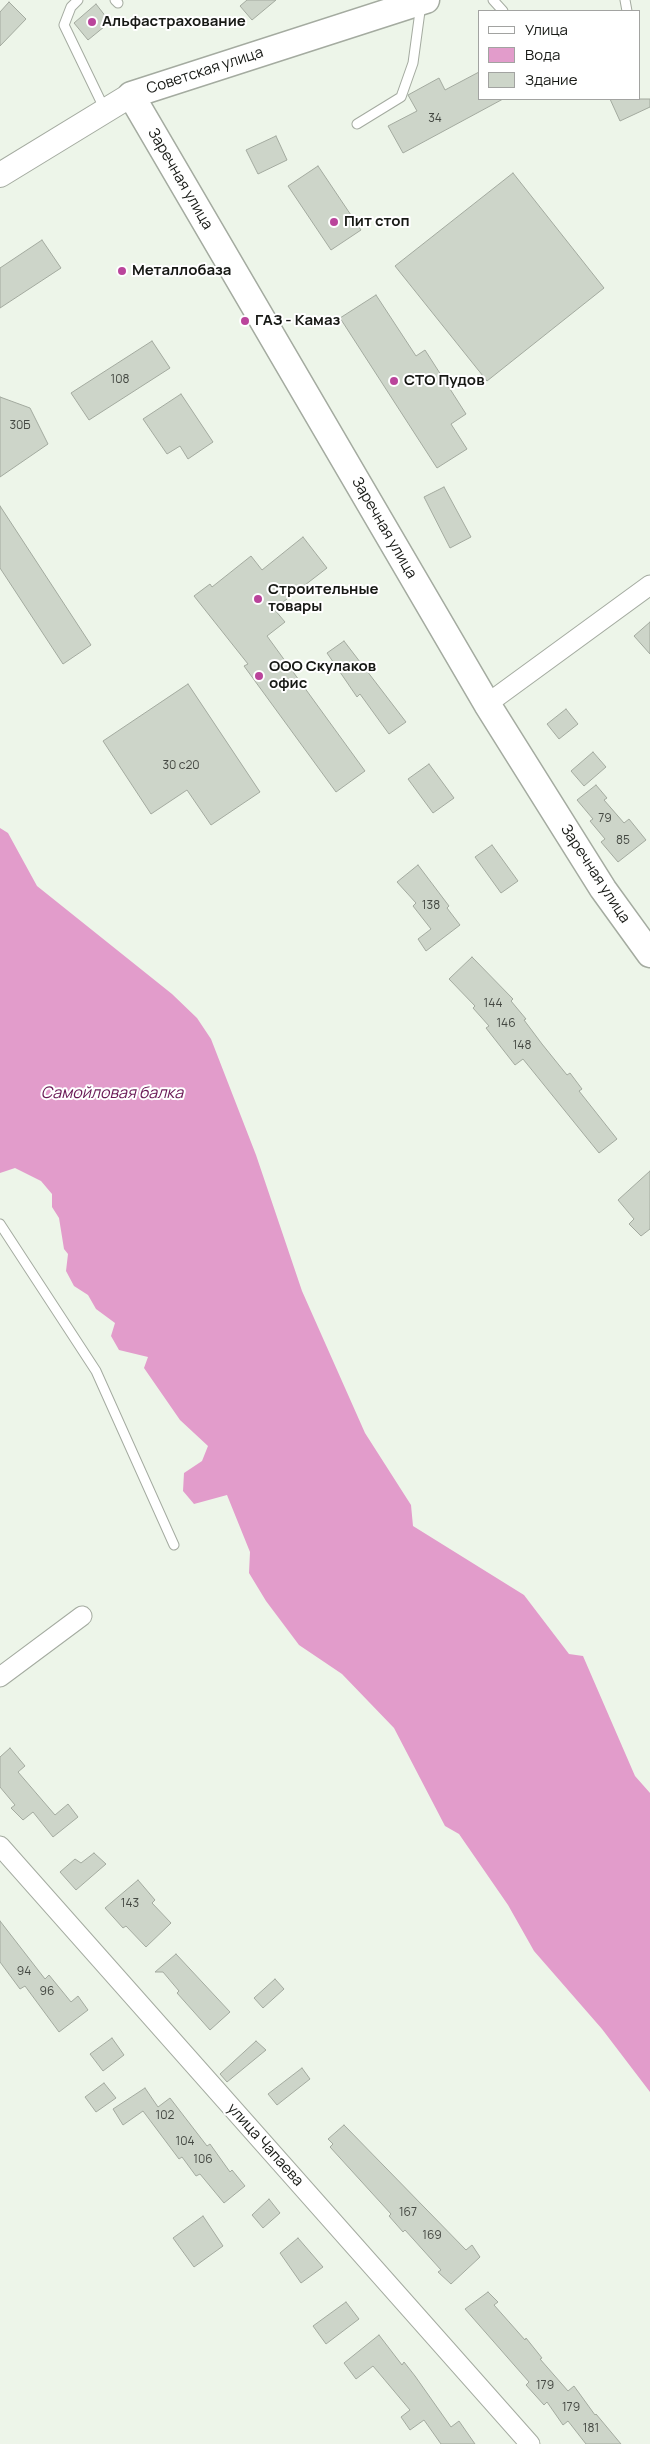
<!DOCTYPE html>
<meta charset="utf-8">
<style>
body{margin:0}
#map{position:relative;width:650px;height:2444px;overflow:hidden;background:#edf5e9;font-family:Manrope,sans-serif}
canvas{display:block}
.legend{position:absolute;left:478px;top:10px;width:162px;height:90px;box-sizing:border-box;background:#fff;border:1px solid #a2a3a1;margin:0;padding:6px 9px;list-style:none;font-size:15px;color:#171915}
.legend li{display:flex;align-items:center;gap:10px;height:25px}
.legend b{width:25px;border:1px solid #a2a3a1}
</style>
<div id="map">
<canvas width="650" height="2444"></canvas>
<ul class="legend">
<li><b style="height:6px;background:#fff"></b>Улица</li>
<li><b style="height:14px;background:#e29ccb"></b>Вода</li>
<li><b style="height:14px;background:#cdd5c9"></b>Здание</li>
</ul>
</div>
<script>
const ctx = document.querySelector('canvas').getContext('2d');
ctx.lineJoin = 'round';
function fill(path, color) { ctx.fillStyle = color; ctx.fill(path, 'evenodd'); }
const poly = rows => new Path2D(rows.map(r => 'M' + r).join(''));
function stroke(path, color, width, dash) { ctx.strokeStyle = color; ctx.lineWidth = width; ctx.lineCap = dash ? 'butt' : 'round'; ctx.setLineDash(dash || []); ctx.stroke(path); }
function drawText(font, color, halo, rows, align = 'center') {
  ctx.font = font + ' Manrope,sans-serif'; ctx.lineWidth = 4; ctx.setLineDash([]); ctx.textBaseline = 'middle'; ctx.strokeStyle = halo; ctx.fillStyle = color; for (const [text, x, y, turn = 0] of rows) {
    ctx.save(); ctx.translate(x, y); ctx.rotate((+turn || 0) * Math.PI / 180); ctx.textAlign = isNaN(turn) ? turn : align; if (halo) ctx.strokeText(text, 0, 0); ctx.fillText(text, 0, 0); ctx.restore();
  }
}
const water = poly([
 [0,828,8,833,37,886,172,994,197,1018,211,1039,256,1155,302,1291,365,1433,411,1505,413,1526,524,1595,569,1654,583,1656,635,1776,650,1793,650,2092,602,2029,534,1951,508,1905,459,1834,445,1826,394,1728,342,1674,299,1645,266,1601,249,1573,250,1552,227,1495,194,1504,183,1491,184,1473,202,1461,208,1446,180,1420,144,1368,148,1357,119,1350,111,1336,115,1323,96,1309,88,1295,74,1286,66,1271,68,1254,64,1249,59,1218,52,1207,52,1194,41,1181,15,1168,0,1173]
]);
const building = poly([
 [247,0,276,0,252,20,240,6,247,0],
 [9,2,26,19,0,46,0,12,9,2],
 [96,4,110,22,88,40,74,23,96,4],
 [479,72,479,99,503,99,403,153,388,126,417,111,408,95,439,78,445,90,479,72],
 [610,99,650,99,650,107,620,121,610,99],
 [276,136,287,160,258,174,246,150,276,136],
 [318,166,361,230,331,250,288,186,318,166],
 [513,173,604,288,487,381,395,266,513,173],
 [42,240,61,268,0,308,0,268,42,240],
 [376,295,416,356,425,350,466,414,451,424,467,449,437,468,340,318,376,295],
 [152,341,170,368,89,420,71,393,152,341],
 [181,394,213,442,188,459,180,446,167,454,143,419,181,394],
 [0,397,30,408,48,444,0,477,0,397],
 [444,487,471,537,450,548,424,497,444,487],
 [0,506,91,645,63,664,0,568,0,506],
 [303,537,327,568,274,609,285,622,267,636,365,771,336,792,244,666,248,664,194,596,210,584,212,587,251,556,262,570,303,537],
 [650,622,650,654,634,636,650,622],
 [344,641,406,722,389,734,360,694,357,697,327,653,344,641],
 [188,684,260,792,211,825,187,790,151,814,103,741,188,684],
 [566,709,578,724,559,739,547,724,566,709],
 [593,752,606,767,584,786,571,771,593,752],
 [429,764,454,798,433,813,408,779,429,764],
 [596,785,607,798,604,800,624,823,629,819,646,840,618,862,601,842,605,839,590,821,593,819,577,800,596,785],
 [492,845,518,881,501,893,475,857,492,845],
 [418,865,449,906,447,908,460,925,426,951,418,939,431,929,413,906,416,903,397,882,418,865],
 [472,957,513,999,511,1001,526,1019,524,1020,542,1044,567,1075,570,1073,582,1089,579,1091,617,1139,599,1153,523,1059,515,1065,486,1028,489,1026,473,1008,475,1006,449,979,472,957],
 [650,1171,650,1229,641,1236,629,1224,634,1219,618,1200,650,1171],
 [10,1748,25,1766,18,1772,55,1815,68,1804,78,1817,53,1837,33,1812,23,1820,11,1808,15,1805,0,1787,0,1757,10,1748],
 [94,1853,106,1864,76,1890,60,1872,75,1859,81,1863,94,1853],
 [138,1880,155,1900,152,1903,171,1923,146,1947,126,1926,123,1928,105,1908,138,1880],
 [0,1921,45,1979,49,1975,71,2002,78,1996,88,2010,59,2032,25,1986,20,1989,0,1962,0,1921],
 [176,1954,230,2012,210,2030,177,1993,179,1991,163,1972,155,1972,176,1954],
 [275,1979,284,1989,263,2008,254,1998,275,1979],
 [112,2038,124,2055,103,2071,90,2054,112,2038],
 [256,2041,266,2050,227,2082,220,2074,256,2041],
 [302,2068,310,2079,277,2105,268,2094,302,2068],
 [104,2083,116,2098,96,2112,85,2097,104,2083],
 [145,2088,158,2107,170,2098,207,2146,210,2144,230,2172,232,2170,245,2186,224,2203,200,2174,196,2176,182,2157,179,2159,143,2111,123,2125,113,2109,145,2088],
 [344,2125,466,2250,472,2245,480,2257,451,2284,438,2272,441,2270,405,2230,403,2232,389,2216,391,2214,330,2147,333,2144,328,2139,344,2125],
 [269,2199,280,2213,263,2228,252,2215,269,2199],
 [203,2216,223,2246,194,2267,173,2238,203,2216],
 [298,2238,323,2267,301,2283,280,2253,298,2238],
 [488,2292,498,2302,494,2305,525,2340,526,2338,542,2358,540,2359,568,2391,574,2386,595,2415,596,2414,621,2444,586,2444,568,2421,563,2425,547,2402,544,2405,526,2385,529,2382,465,2309,488,2292],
 [346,2302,359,2319,326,2344,313,2326,346,2302],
 [379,2335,402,2365,404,2362,415,2376,451,2427,459,2421,475,2444,441,2444,424,2420,410,2430,401,2417,410,2410,373,2366,356,2379,344,2363,379,2335]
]);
const service = poly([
 [78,0,71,7,64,25,105,110],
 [115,0,118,3],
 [493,0,503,11],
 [625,0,627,11],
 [357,124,401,97,413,63,421,4],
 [0,1224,96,1371,174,1545]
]);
const minor = poly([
 [487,704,650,585],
 [0,1677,82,1616],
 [0,1846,530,2444]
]);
const tertiary = poly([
 [0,175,131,95]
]);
const secondary = poly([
 [426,0,131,95,487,704,603,889,650,954]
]);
const markers = [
 [92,22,5,"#ba449b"],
 [334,222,5,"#ba449b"],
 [122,271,5,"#ba449b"],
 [245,321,5,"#ba449b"],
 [394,381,5,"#ba449b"],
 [258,599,5,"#ba449b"],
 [259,676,5,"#ba449b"]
];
const numberNames = [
 ["34",435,119],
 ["108",120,380],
 ["30Б",20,426],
 ["30 с20",181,766],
 ["79",605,819],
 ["85",623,841],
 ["138",431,906],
 ["144",493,1004],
 ["146",506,1024],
 ["148",522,1046],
 ["143",130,1904],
 ["94",24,1972],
 ["96",47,1992],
 ["102",165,2116],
 ["104",185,2142],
 ["106",203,2160],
 ["167",408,2213],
 ["169",432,2236],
 ["179",545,2386],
 ["179",571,2408],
 ["181",591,2429]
];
const poiNames = [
 ["Альфастрахование",102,22],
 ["Пит стоп",344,222],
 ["Металлобаза",132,271],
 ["ГАЗ - Камаз",255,321],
 ["СТО Пудов",404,381],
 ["Строительные",268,590],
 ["товары",268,607],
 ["ООО Скулаков",269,667],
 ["офис",269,684]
];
const streetNames = [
 ["Советская улица",205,71,-18],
 ["Заречная улица",180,179,60],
 ["Заречная улица",384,528,60],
 ["Заречная улица",595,874,57],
 ["улица Чапаева",265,2145,48]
];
const waterNames = [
 ["Самойловая балка",112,1094]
];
fill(water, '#e29ccb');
fill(building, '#cdd5c9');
stroke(building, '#a3aa9f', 1);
stroke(service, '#a4aba0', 11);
stroke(minor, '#a4aba0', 21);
stroke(tertiary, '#a4aba0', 26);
stroke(secondary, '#a4aba0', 29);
stroke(service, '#fff', 9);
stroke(minor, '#fff', 19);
stroke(tertiary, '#fff', 24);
stroke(secondary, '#fff', 26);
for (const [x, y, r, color] of markers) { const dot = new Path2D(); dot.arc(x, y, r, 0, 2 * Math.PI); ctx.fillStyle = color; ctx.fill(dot); stroke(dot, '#fff', 2); }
drawText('12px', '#444842', null, numberNames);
drawText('bold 15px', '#171915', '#fff', poiNames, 'left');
drawText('15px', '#171915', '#fff', streetNames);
drawText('italic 16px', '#6a1956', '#fff', waterNames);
</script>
